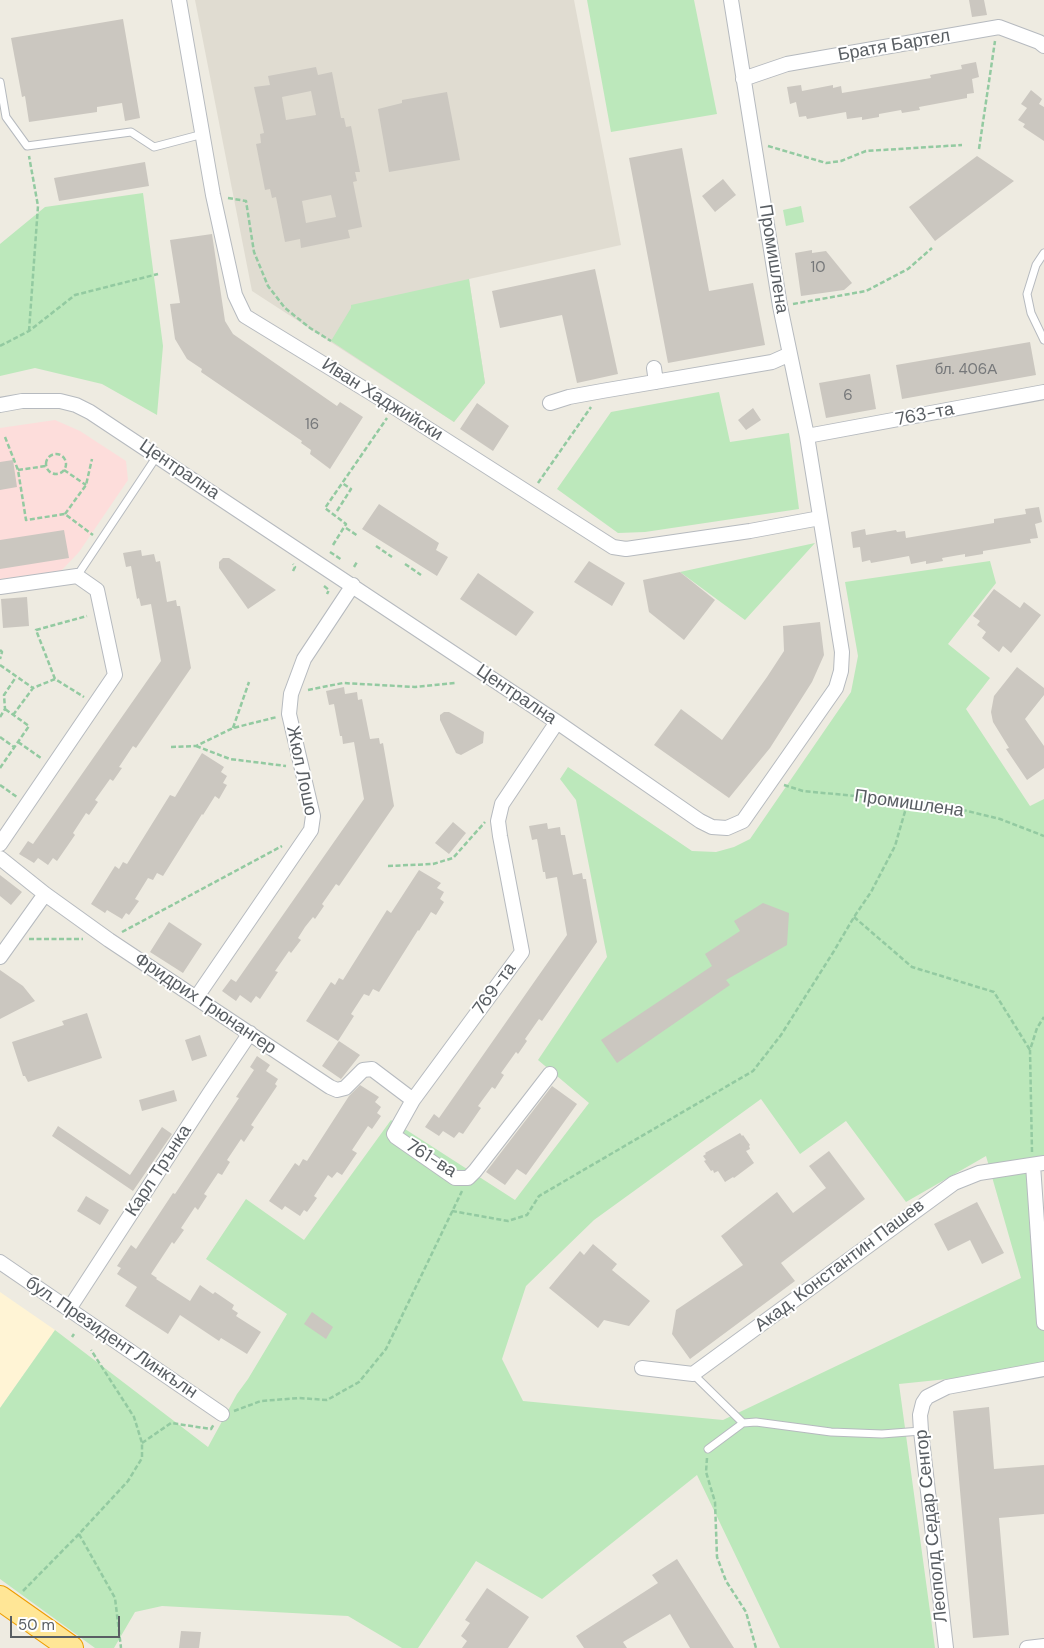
<!DOCTYPE html>
<meta charset="utf-8">
<style>
body{margin:0}
#map{position:relative;width:1044px;height:1648px;overflow:hidden;background:#eeebe1;font-family:"DM Sans",sans-serif}
canvas{display:block}
.scale{position:absolute;left:10px;top:1616px;width:110px;height:22px;box-sizing:border-box;border:2px solid #595e63;border-top:0;padding-left:6px;font-size:15px;line-height:18px;white-space:nowrap;color:#595e63;-webkit-text-stroke:4px #fff;paint-order:stroke}
</style>
<div id="map">
<canvas width="1044" height="1648"></canvas>
<div class="scale">50 m</div>
</div>
<script>
const ctx = document.querySelector('canvas').getContext('2d');
ctx.lineJoin = 'round';
function fill(path, color) { ctx.fillStyle = color; ctx.fill(path, 'evenodd'); }
const poly = rows => new Path2D(rows.map(r => 'M' + r).join(''));
function stroke(path, color, width, dash) { ctx.strokeStyle = color; ctx.lineWidth = width; ctx.lineCap = dash ? 'butt' : 'round'; ctx.setLineDash(dash || []); ctx.stroke(path); }
function drawText(font, color, halo, rows, align = 'center') {
  ctx.font = font + ' "DM Sans",sans-serif'; ctx.lineWidth = 4; ctx.setLineDash([]); ctx.textBaseline = 'middle'; ctx.strokeStyle = halo; ctx.fillStyle = color; for (const [text, x, y, turn = 0] of rows) {
    ctx.save(); ctx.translate(x, y); ctx.rotate((+turn || 0) * Math.PI / 180); ctx.textAlign = isNaN(turn) ? turn : align; if (halo) ctx.strokeText(text, 0, 0); ctx.fillText(text, 0, 0); ctx.restore();
  }
}
const commercial = poly([
 [0,1292,55,1330,0,1408]
]);
const education = poly([
 [195,0,574,0,621,245,469,279,485,383,454,422,252,291]
]);
const medical = poly([
 [55,420,80,431,126,461,128,480,79,552,61,571,0,579,0,428]
]);
const green = poly([
 [587,0,694,0,717,114,611,132],
 [143,193,163,346,157,415,102,384,35,368,0,376,0,244,45,207],
 [801,206,804,222,786,226,783,210],
 [469,279,485,383,454,422,331,341,351,308,351,305],
 [719,392,730,442,789,433,799,509,645,532,618,533,557,489,611,412],
 [815,543,745,620,680,572],
 [990,561,996,583,948,644,990,678,966,709,1030,806,1044,799,1044,1163,1033,1165,1044,1323,1044,1369,899,1384,935,1648,780,1648,697,1475,542,1599,476,1561,418,1648,402,1648,348,1616,162,1606,135,1612,114,1648,95,1648,0,1579,0,1408,55,1330,208,1447,237,1394,248,1379,287,1314,206,1259,246,1199,304,1240,391,1120,515,1200,589,1103,538,1060,607,957,576,800,560,779,568,767,692,851,716,852,734,847,750,839,851,692,858,656,845,582],
 [761,1099,800,1154,846,1121,906,1202,986,1156,1021,1278,723,1420,523,1401,502,1359,526,1286,594,1220]
]);
const building = poly([
 [969,0,984,0,987,15,972,17],
 [123,19,140,118,125,121,122,103,97,107,97,112,29,122,25,96,22,97,11,38],
 [976,62,979,77,972,79,974,93,967,94,967,98,919,107,920,110,902,113,901,110,879,114,879,117,862,120,862,117,847,119,846,112,807,119,806,116,799,117,796,102,790,104,787,87,801,85,802,91,833,85,833,88,841,86,842,93,931,78,930,75,962,69,961,65],
 [316,67,318,75,332,72,341,118,344,118,346,127,351,126,360,172,355,172,357,181,353,182,362,227,348,230,350,238,301,248,300,239,285,242,276,197,272,198,270,189,265,190,256,144,261,143,260,134,264,133,254,87,270,85,268,76],
 [311,91,316,115,286,120,282,97],
 [331,195,336,217,306,223,302,201],
 [1031,90,1042,99,1039,104,1044,107,1044,141,1023,127,1025,124,1018,120,1027,108,1021,104],
 [447,92,460,160,389,172,378,109,402,103,402,100],
 [682,148,709,291,753,283,765,345,668,363,629,158],
 [977,156,1014,181,935,241,909,207],
 [145,162,149,186,59,201,54,178],
 [723,179,736,195,715,212,702,196],
 [212,234,225,321,233,334,337,406,340,402,363,417,330,469,310,454,311,450,301,443,302,441,201,372,202,369,187,359,175,339,170,304,180,303,170,240],
 [812,250,812,253,826,251,852,283,844,290,801,296,795,253],
 [595,269,618,374,577,383,562,315,500,328,492,291],
 [1030,342,1036,375,902,399,896,365],
 [870,374,876,409,826,418,819,383],
 [477,403,509,426,493,451,460,429],
 [753,408,761,420,746,430,738,420],
 [13,460,17,487,0,490,0,462],
 [379,504,439,543,436,550,448,557,437,576,362,529],
 [1039,507,1042,522,1035,524,1038,538,1030,539,1031,543,983,551,983,554,965,557,965,554,942,558,943,561,926,564,926,561,911,564,909,556,871,563,870,560,862,562,860,547,853,548,851,532,865,529,866,535,896,530,897,532,905,531,906,538,994,523,994,519,1026,514,1025,509],
 [64,530,69,558,0,569,0,540],
 [141,550,142,556,154,554,156,562,160,561,167,602,176,600,177,606,180,606,191,668,136,748,133,746,119,767,122,768,113,781,110,779,95,800,98,802,89,815,86,813,73,833,75,835,57,861,53,858,48,865,38,858,34,863,19,854,28,841,33,844,161,661,151,604,141,606,139,598,137,599,131,566,126,567,123,553],
 [223,558,229,558,276,590,248,609,219,568,219,562],
 [589,561,625,583,612,606,574,582],
 [680,572,715,600,684,640,649,612,643,580],
 [478,573,534,612,516,636,460,599],
 [994,589,1020,608,1024,602,1041,615,1011,653,1003,646,999,652,982,638,986,632,977,625,980,621,973,616],
 [27,597,29,626,3,628,1,599],
 [820,622,824,655,812,682,770,748,729,798,654,745,681,709,722,740,767,677,784,651,783,626],
 [1017,667,1044,688,1044,695,1025,719,1044,746,1044,768,1027,780,1006,749,1009,748,993,722,991,712,994,696],
 [344,687,345,694,357,692,358,700,362,699,370,739,379,738,380,744,383,743,394,806,339,886,336,884,322,904,324,906,315,919,313,917,305,927,298,938,301,940,291,953,289,951,275,971,278,972,260,999,256,996,251,1003,240,995,236,1001,222,991,231,979,236,982,364,799,354,742,343,744,342,736,340,736,334,704,329,705,326,691],
 [444,712,449,712,484,732,483,743,461,755,456,753,440,720,440,715],
 [202,753,224,767,221,772,227,776,223,783,227,785,219,799,215,796,203,815,202,814,163,876,157,873,153,880,148,878,135,899,139,901,129,915,126,913,122,919,107,910,105,913,91,904,115,866,119,869,123,862,127,864,170,795,175,797],
 [453,822,466,833,449,854,435,843],
 [547,823,548,829,560,827,561,835,565,835,573,875,582,873,583,879,586,879,597,942,542,1021,539,1019,525,1039,527,1041,518,1054,516,1052,501,1073,504,1075,495,1089,492,1087,478,1106,481,1108,463,1134,459,1132,454,1138,443,1131,439,1136,425,1127,434,1114,439,1118,567,935,557,877,546,879,545,872,543,872,537,839,532,840,529,826],
 [419,870,441,883,437,888,444,892,440,899,444,902,436,915,431,912,419,931,418,930,379,992,373,989,369,996,364,994,351,1014,354,1016,338,1041,306,1021,331,982,335,985,339,978,343,980,387,910,391,913],
 [0,875,22,892,11,905,0,896],
 [763,903,789,913,787,945,726,980,730,985,617,1063,601,1040,712,966,705,954,740,931,734,921],
 [169,922,202,944,183,973,150,952],
 [0,970,23,986,35,1001,0,1019],
 [87,1013,102,1058,28,1082,25,1076,23,1076,12,1042,64,1025,62,1021],
 [200,1035,207,1056,192,1061,185,1040],
 [339,1041,360,1055,341,1079,322,1066],
 [257,1056,270,1065,266,1071,278,1079,275,1084,277,1086,251,1125,254,1127,244,1142,241,1139,227,1160,230,1162,222,1175,218,1173,204,1194,207,1196,198,1210,195,1207,181,1228,184,1230,174,1244,172,1242,151,1274,157,1278,156,1279,190,1301,200,1285,213,1294,215,1292,234,1305,232,1309,238,1313,236,1316,261,1332,247,1354,221,1338,219,1341,180,1315,168,1334,125,1306,137,1287,117,1274,121,1268,117,1266,131,1245,136,1249,173,1193,175,1194,239,1098,236,1097,254,1070,250,1067],
 [360,1085,379,1097,375,1102,381,1107,377,1113,381,1116,372,1129,368,1126,352,1150,357,1153,342,1175,337,1172,332,1178,328,1175,314,1196,317,1198,307,1212,304,1210,300,1216,285,1206,282,1210,269,1201,295,1163,299,1166,303,1159,307,1161,349,1096],
 [552,1086,577,1104,526,1175,517,1169,505,1185,486,1172],
 [174,1090,177,1101,142,1111,139,1100],
 [58,1126,130,1175,162,1127,172,1134,133,1191,52,1136],
 [740,1133,742,1136,743,1135,750,1145,749,1146,750,1149,746,1151,754,1163,734,1178,733,1177,725,1182,718,1171,714,1173,713,1170,711,1171,704,1161,706,1160,703,1156,706,1154,705,1153],
 [829,1151,865,1199,781,1263,795,1281,690,1359,672,1334,676,1310,743,1265,721,1236,777,1192,793,1213,826,1188,809,1166],
 [86,1196,109,1210,100,1225,77,1211],
 [977,1202,1004,1253,982,1264,970,1240,948,1251,934,1224],
 [593,1244,617,1264,612,1270,650,1301,629,1326,604,1320,598,1328,549,1288,580,1251,584,1255],
 [312,1312,333,1327,326,1339,304,1324],
 [989,1407,994,1469,1044,1465,1044,1514,999,1518,1009,1635,973,1638,953,1411],
 [677,1559,734,1648,690,1648,670,1614,623,1642,627,1648,584,1648,576,1636,658,1583,652,1575],
 [487,1588,529,1617,508,1648,462,1648,467,1641,461,1636,470,1623,465,1620],
 [181,1631,201,1632,199,1648,179,1648]
]);
const path = poly([
 [768,146,826,163,841,161,866,151,962,145],
 [979,149,995,41],
 [228,198,246,201,254,252,268,286,285,308,310,328,331,341],
 [793,304,866,291,908,269,932,248],
 [29,331,38,206,29,156],
 [0,346,29,331,75,295,158,274],
 [5,437,18,470,26,520,65,514,93,535],
 '46 464a10 10 0 1 1 20 0a10 10 0 1 1-20 0Z',
 [18,470,46,466],
 [64,470,86,485],
 [538,483,591,407],
 [337,511,351,489,342,483],
 [65,514,86,485,92,459],
 [346,528,358,536],
 [333,545,346,524,325,508,387,418],
 [376,546,392,557],
 [330,552,342,560],
 [405,564,421,575],
 [354,567,357,562],
 [293,571,295,567,293,564],
 [324,586,329,590,327,594],
 [0,650,2,652,0,659],
 [0,665,33,688],
 [55,679,36,630,87,616],
 [308,690,343,683,415,687,455,683],
 [13,715,33,688,55,679,84,697],
 [0,717,5,709,4,695,16,677],
 [233,728,249,682],
 [0,737,14,747],
 [18,742,41,758],
 [196,746,230,759,286,766],
 [171,747,196,746,233,728,277,717],
 [0,768,29,726,5,709],
 [0,785,17,797],
 [784,785,803,791,908,801,955,808,1000,819,1044,836],
 [388,866,433,864,453,858,485,822],
 [854,917,912,967,994,992,1030,1050],
 [122,932,282,846],
 [29,939,83,939],
 [1032,1152,1030,1050,1037,1028,1044,1017],
 [452,1211,508,1221,527,1215,539,1196,753,1071,781,1035,834,951,854,917,871,892,895,846,908,801],
 [72,1337,74,1334],
 [234,1411,261,1401,299,1398,327,1400,359,1382,386,1349,462,1191],
 [142,1443,171,1423,211,1429,214,1424],
 [707,1458,706,1472,715,1502,717,1557,726,1581,746,1612,756,1648],
 [79,1534,115,1598,121,1648],
 [23,1591,79,1534,128,1481,142,1458,142,1443,134,1417,91,1350]
]);
const service = poly([
 [0,82,6,117,27,146,131,132,154,147,203,134],
 [1044,253,1036,265,1027,294,1031,313,1044,340],
 [77,576,157,456],
 [693,1374,743,1423],
 [708,1449,743,1423,756,1422,831,1432,882,1434,921,1431]
]);
const minor = poly([
 [179,0,213,195,235,295,245,316,394,407,613,547,626,549,750,531,820,518],
 [743,79,787,64,999,27,1039,42,1044,46],
 [654,368,656,382],
 [550,403,569,397,602,391,772,362,790,354],
 [0,405,22,401,60,401,76,405,90,412,557,722,700,821,712,827,727,828,743,821,836,688,841,671,842,652,807,436,780,306,731,0],
 [807,436,1044,392],
 [0,587,77,576,97,590,115,675,0,844],
 [0,858,45,894,109,940,330,1087,337,1090,345,1088,363,1070,372,1069,413,1100],
 [0,957,45,894],
 [196,998,311,830,313,816,289,714,291,694,304,659,353,585],
 [550,1074,475,1171,468,1178,455,1178,396,1137,394,1134,413,1100,522,952,500,836,498,821,502,804,557,722],
 [1033,1165,1044,1323],
 [0,1262,222,1414],
 [69,1309,209,1094,250,1033],
 [642,1368,693,1374,954,1183,979,1173,1044,1163],
 [946,1648,921,1431,920,1415,923,1403,927,1397,947,1387,1044,1369],
 [1027,1648,1044,1646]
]);
const trunk = poly([
 [0,1598,71,1648]
]);
const numberNames = [
 ["10",818,268],
 ["бл. 406А",966,370],
 ["6",848,396],
 ["16",312,425]
];
const streetNames = [
 ["Братя Бартел",894,46,-10],
 ["Промишлена",773,259,81],
 ["Иван Хаджийски",382,400,32],
 ["763-та",925,415,-11],
 ["Централна",179,470,34],
 ["Централна",516,695,34],
 ["Жюл Лошо",301,771,78],
 ["Промишлена",909,804,8],
 ["769-та",495,989,-54],
 ["Фридрих Грюнангер",205,1004,34],
 ["761-ва",431,1159,32],
 ["Карл Трънка",159,1171,-57],
 ["Акад. Константин Пашев",840,1266,-37],
 ["бул. Президент Линкълн",111,1338,34],
 ["Леополд Седар Сенгор",932,1526,-96]
];
fill(commercial, '#fff4d5');
fill(education, '#e0dcd1');
fill(medical, '#fddddb');
fill(green, '#bce8bb');
fill(building, '#cbc7c0');
stroke(service, '#b6babf', 9);
stroke(minor, '#b6babf', 16);
stroke(trunk, '#ef9d00', 26);
stroke(path, '#93caa1', 2.5, [5, 2.5]);
stroke(service, '#fff', 7);
stroke(minor, '#fff', 14);
stroke(trunk, '#ffe696', 24);
drawText('15px', '#76787a', null, numberNames);
drawText('18px', '#595e63', '#fff', streetNames);
</script>
